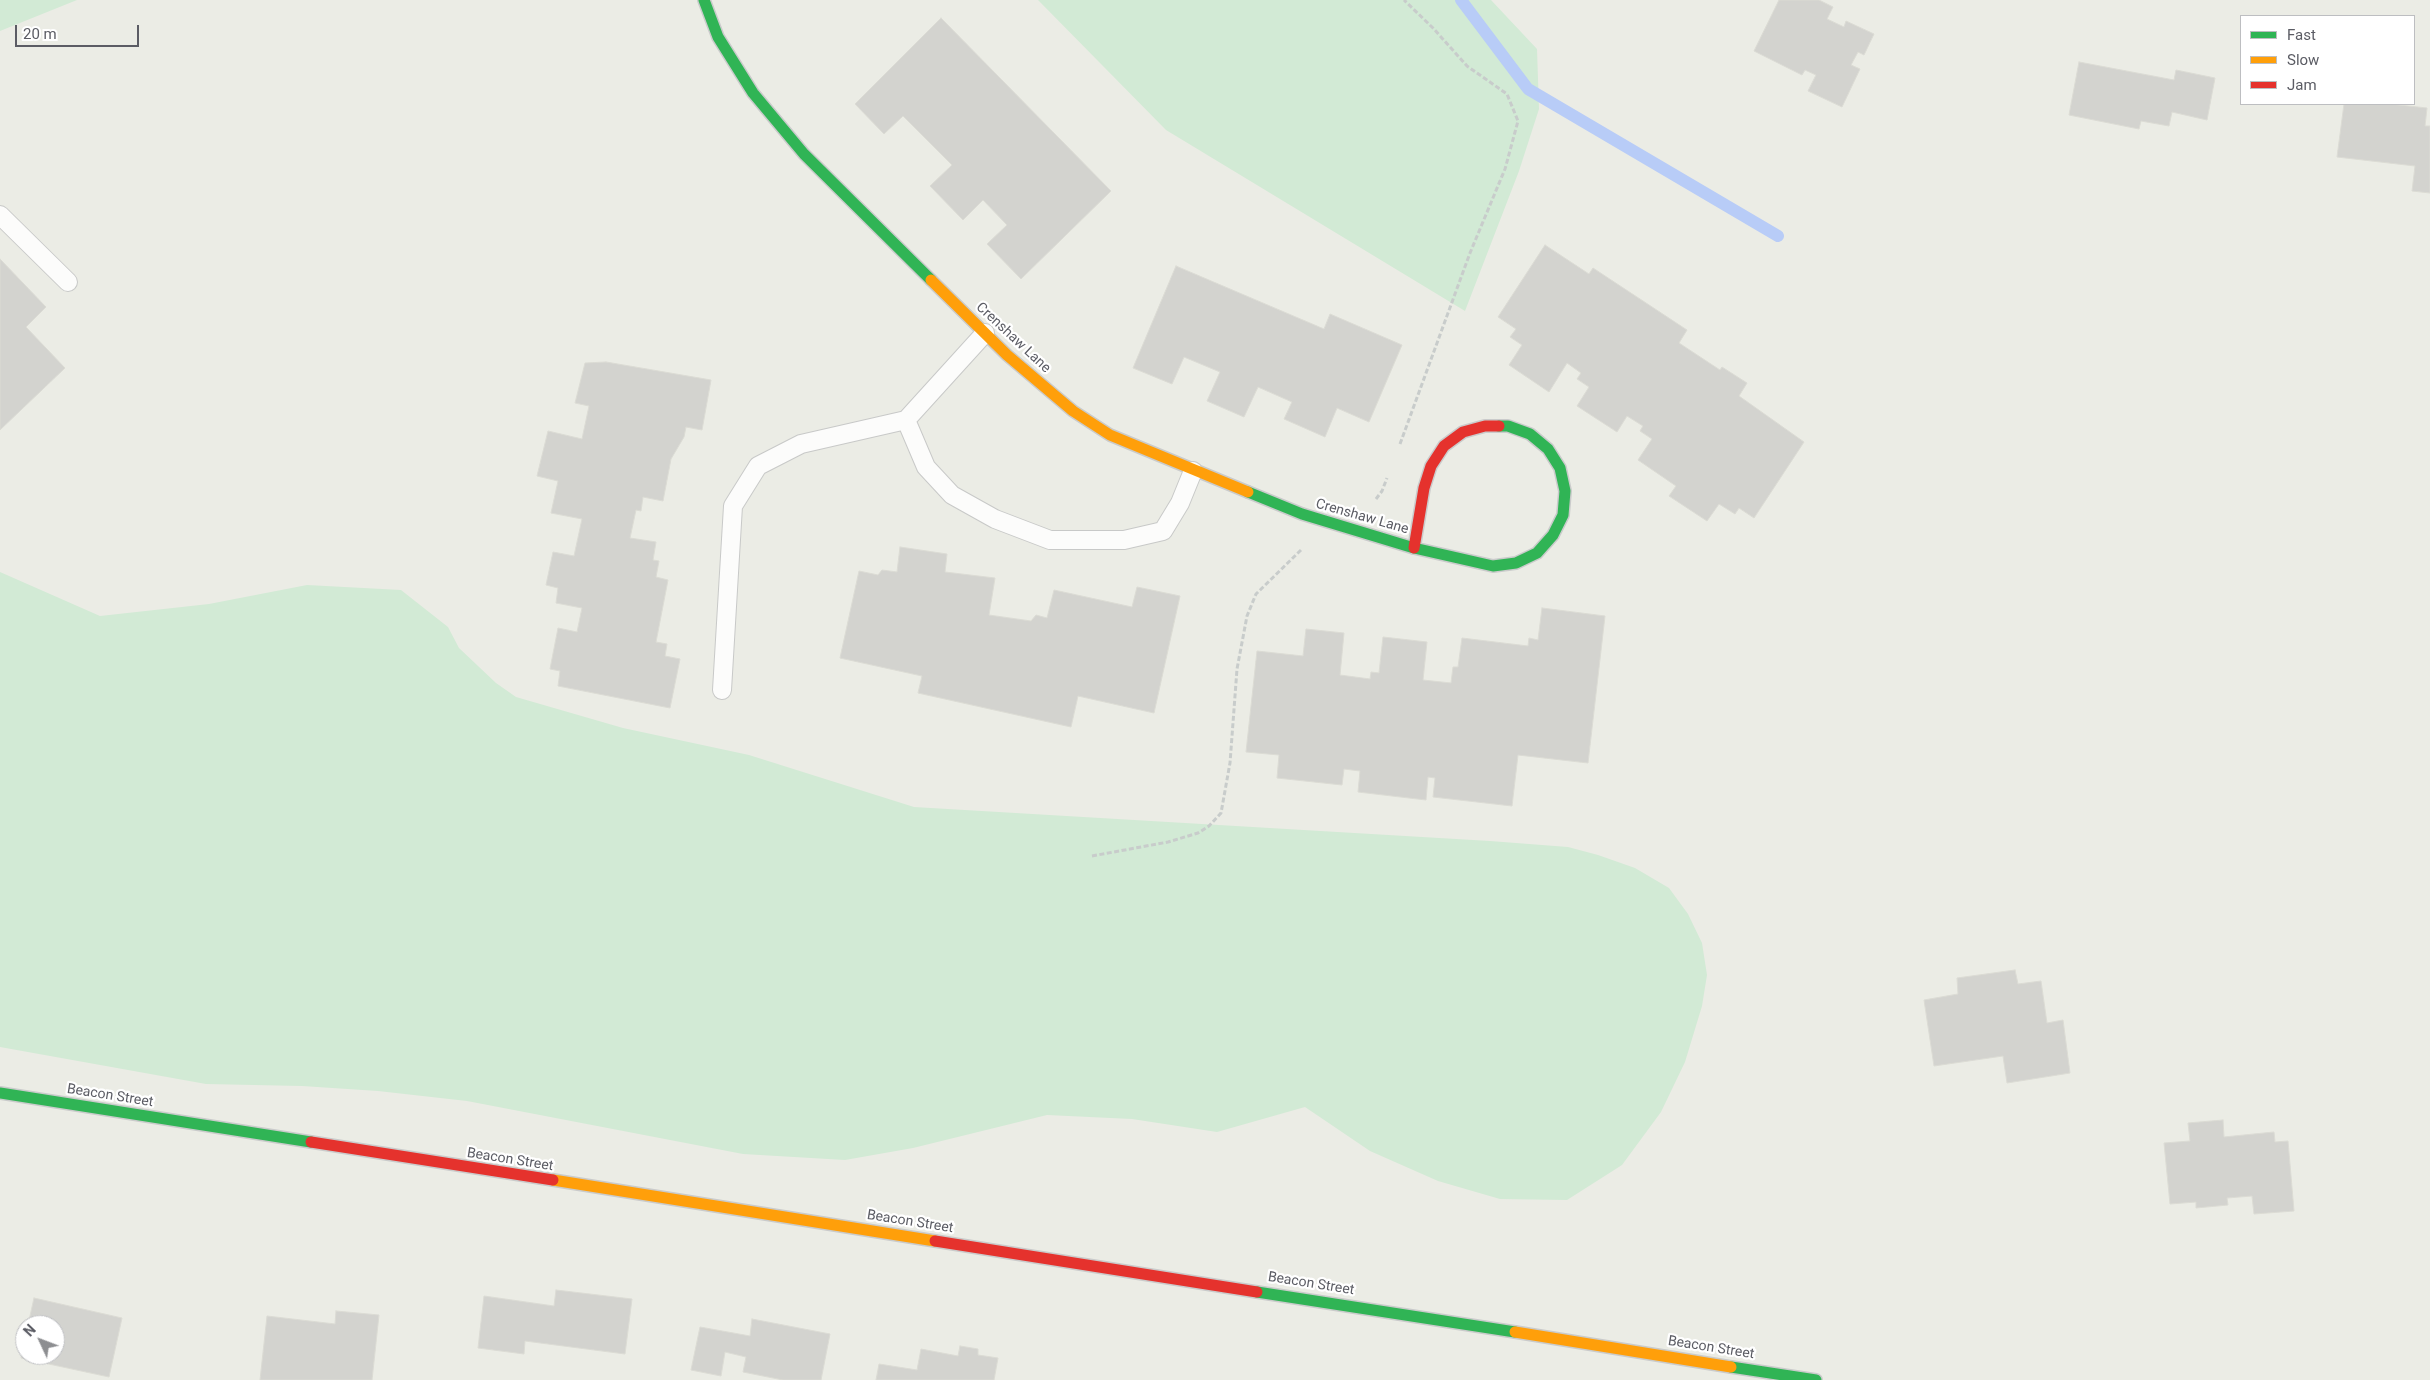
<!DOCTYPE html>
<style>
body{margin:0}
#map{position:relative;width:2430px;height:1380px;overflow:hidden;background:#ebece5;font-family:Roboto,sans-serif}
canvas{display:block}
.legend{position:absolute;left:2240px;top:15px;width:175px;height:90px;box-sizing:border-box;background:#fff;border:1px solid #bdbec1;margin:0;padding:6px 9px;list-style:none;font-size:15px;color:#5b5c64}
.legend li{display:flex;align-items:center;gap:10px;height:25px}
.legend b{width:25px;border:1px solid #bdbec1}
.north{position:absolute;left:15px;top:1315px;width:50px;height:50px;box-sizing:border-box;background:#fff;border:1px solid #bdbec1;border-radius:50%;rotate:313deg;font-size:14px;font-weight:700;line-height:20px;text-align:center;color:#5b5c64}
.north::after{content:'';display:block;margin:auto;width:18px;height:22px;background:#8d8e91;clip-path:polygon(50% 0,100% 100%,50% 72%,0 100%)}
.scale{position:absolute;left:15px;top:25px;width:124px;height:22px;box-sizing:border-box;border:2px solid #5b5c64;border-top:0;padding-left:6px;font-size:15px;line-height:18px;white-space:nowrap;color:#5b5c64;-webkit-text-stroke:4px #fff;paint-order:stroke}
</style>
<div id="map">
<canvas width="2430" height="1380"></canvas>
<ul class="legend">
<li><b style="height:6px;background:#30b455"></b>Fast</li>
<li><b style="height:6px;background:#ff9f0a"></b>Slow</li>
<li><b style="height:6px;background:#e5322d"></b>Jam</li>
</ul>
<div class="north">N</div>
<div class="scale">20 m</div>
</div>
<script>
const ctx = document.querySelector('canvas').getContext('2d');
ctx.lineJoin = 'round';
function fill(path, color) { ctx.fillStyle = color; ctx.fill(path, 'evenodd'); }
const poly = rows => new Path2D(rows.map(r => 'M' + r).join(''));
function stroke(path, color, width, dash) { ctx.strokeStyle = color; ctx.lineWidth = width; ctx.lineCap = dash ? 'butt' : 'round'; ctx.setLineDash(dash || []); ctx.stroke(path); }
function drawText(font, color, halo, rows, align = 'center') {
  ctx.font = font + ' Roboto,sans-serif'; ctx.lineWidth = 4.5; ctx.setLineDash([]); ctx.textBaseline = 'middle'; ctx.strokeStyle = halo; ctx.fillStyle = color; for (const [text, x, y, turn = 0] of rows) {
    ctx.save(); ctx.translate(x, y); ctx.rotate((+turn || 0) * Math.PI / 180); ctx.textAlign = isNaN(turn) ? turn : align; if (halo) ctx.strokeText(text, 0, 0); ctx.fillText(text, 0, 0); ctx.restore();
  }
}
const green = poly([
 [0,0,77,0,0,31],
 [1038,0,1491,0,1537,49,1539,109,1519,171,1465,311,1166,130],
 [0,572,100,616,209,604,307,585,401,590,448,627,459,648,496,683,516,697,623,728,749,755,914,807,1490,841,1568,847,1598,855,1635,868,1669,888,1688,914,1702,943,1707,975,1702,1006,1685,1062,1661,1112,1622,1165,1567,1200,1500,1199,1438,1181,1370,1151,1305,1107,1217,1132,1132,1119,1047,1115,913,1148,845,1160,743,1154,467,1101,378,1091,302,1086,206,1084,0,1047]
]);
const stream = poly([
 [1461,0,1528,89,1778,236]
]);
const building = poly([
 [1779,0,1819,0,1833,7,1827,19,1844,27,1846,21,1874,34,1864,55,1858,52,1851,65,1860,69,1842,107,1808,91,1816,75,1805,70,1802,75,1754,51,1779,0],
 [941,18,1111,191,1021,279,987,244,1007,225,983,200,963,220,930,186,952,165,903,116,884,134,855,104,941,18],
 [2079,62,2174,80,2176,70,2215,78,2207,120,2172,112,2169,126,2141,121,2139,129,2069,115,2079,62],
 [2344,104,2390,104,2427,108,2425,126,2430,126,2430,193,2412,191,2415,166,2337,157,2344,104],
 [1545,245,1589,274,1593,268,1687,330,1679,343,1720,370,1722,367,1747,383,1739,396,1804,442,1754,518,1739,508,1735,514,1719,504,1707,521,1669,496,1676,486,1638,460,1652,439,1640,431,1643,426,1627,416,1617,432,1577,406,1589,387,1577,379,1581,373,1567,363,1549,392,1509,365,1522,345,1510,337,1516,329,1498,317,1545,245],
 [0,259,46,307,26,327,65,368,0,430,0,259],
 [1176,266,1324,329,1330,314,1402,345,1369,422,1337,408,1325,437,1284,419,1292,402,1258,387,1244,417,1207,401,1220,372,1184,357,1172,384,1133,368,1176,266],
 [606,362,711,380,702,430,686,427,684,437,671,459,663,501,643,497,641,511,636,510,630,538,656,542,653,560,659,561,656,577,668,580,656,642,667,644,665,656,680,659,670,708,558,686,560,671,550,669,558,628,577,632,582,608,556,603,558,588,546,585,553,552,574,556,582,519,551,513,558,481,537,476,548,431,582,439,589,406,575,403,585,363,606,362],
 [900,547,947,554,945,572,995,578,989,615,1031,621,1036,615,1047,618,1054,590,1132,607,1137,587,1180,596,1154,713,1078,696,1071,727,918,693,922,676,840,658,859,571,878,575,882,570,897,572,900,547],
 [1542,608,1605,616,1588,763,1518,755,1512,806,1433,797,1435,778,1428,777,1426,800,1358,792,1360,771,1344,769,1342,785,1277,778,1279,755,1246,752,1257,651,1303,656,1306,629,1344,633,1340,675,1370,679,1371,672,1379,673,1383,637,1427,642,1423,680,1451,683,1453,667,1458,667,1462,638,1528,646,1529,638,1538,640,1542,608],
 [2015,970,2018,984,2041,981,2047,1023,2063,1020,2070,1073,2007,1083,2003,1056,1934,1066,1924,1000,1958,994,1957,978,2015,970],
 [2223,1120,2224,1137,2274,1132,2275,1142,2288,1141,2294,1211,2254,1214,2252,1196,2227,1198,2228,1205,2196,1208,2196,1202,2170,1204,2164,1143,2190,1141,2188,1123,2223,1120],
 [556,1290,632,1299,625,1354,525,1341,524,1354,478,1348,484,1296,554,1306,556,1290],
 [34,1298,122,1318,109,1377,21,1358,25,1339,25,1355,55,1355,55,1325,28,1325,34,1298],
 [336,1311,379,1315,372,1380,260,1380,267,1316,335,1324,336,1311],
 [752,1319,830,1334,821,1380,783,1380,743,1372,746,1357,725,1352,721,1376,691,1370,700,1327,750,1336,752,1319],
 [960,1346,978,1349,978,1355,998,1358,994,1380,876,1380,879,1364,917,1370,921,1349,958,1356,960,1346]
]);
const path = poly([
 [1400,444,1470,253,1505,169,1518,121,1507,94,1467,66,1433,28,1404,0],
 [1376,499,1382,491,1387,478],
 [1092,856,1168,842,1198,833,1209,826,1221,813,1230,763,1237,669,1247,616,1256,594,1301,550]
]);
const lane = poly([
 [0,215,68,282],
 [906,420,926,467,952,495,995,519,1050,540,1124,540,1163,531,1180,503,1193,471],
 [722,690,733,506,758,466,801,444,906,420,985,333]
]);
const fast = poly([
 [704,0,718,37,753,93,804,154,931,280],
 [1248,492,1302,514,1414,548,1493,566,1516,563,1537,553,1553,535,1563,515,1565,491,1560,468,1548,449,1530,434,1508,426,1499,426],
 [0,1093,311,1142],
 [1257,1292,1515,1332],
 [1731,1367,1816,1380]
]);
const slow = poly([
 [931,280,1007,355,1073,411,1110,435,1248,492],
 [553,1180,935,1241],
 [1515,1332,1731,1367]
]);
const jam = poly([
 [1414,548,1424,488,1431,466,1444,446,1463,432,1485,426,1499,426],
 [311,1142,553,1180],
 [935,1241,1257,1292]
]);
const streetNames = [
 ["Crenshaw Lane",1013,338,43],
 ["Crenshaw Lane",1362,517,16],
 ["Beacon Street",110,1096,9],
 ["Beacon Street",510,1160,9],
 ["Beacon Street",910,1222,9],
 ["Beacon Street",1311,1284,9],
 ["Beacon Street",1711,1348,9]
];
fill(green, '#d2ead5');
stroke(stream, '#b8ccf7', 12);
fill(building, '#d3d3cf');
stroke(building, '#dbdbd4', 1);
stroke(lane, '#c8c9c8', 20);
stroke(fast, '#cacbcb', 14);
stroke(slow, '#cacbcb', 14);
stroke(jam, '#cacbcb', 14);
stroke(path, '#c8cccb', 3, [5, 2.5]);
stroke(lane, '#fcfcfb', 18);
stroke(fast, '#30b455', 11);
stroke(slow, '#ff9f0a', 11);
stroke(jam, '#e5322d', 11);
drawText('14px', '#5b5c64', '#fff', streetNames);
</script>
